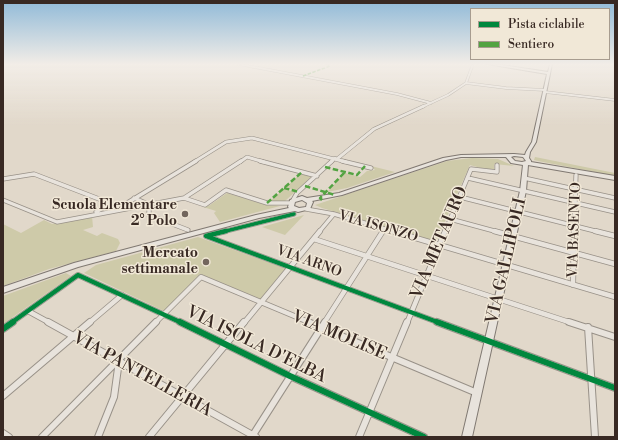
<!DOCTYPE html>
<meta charset="utf-8">
<style>
body{margin:0}
#map{position:relative;width:618px;height:440px;overflow:hidden;background:#e1d8ca;font-family:"Libre Bodoni",serif}
canvas{display:block}
.frame{position:absolute;inset:0;border:4px solid #382923;pointer-events:none}
.legend{position:absolute;left:470px;top:8px;width:140px;height:52px;box-sizing:border-box;background:#f1e8d7;border:1px solid #a79c8f;margin:0;padding:5px 7px;list-style:none;font-size:12px;color:#382923}
.legend li{display:flex;align-items:center;gap:8px;height:20px}
.legend b{width:20px;border:1px solid #a79c8f}
</style>
<div id="map">
<canvas width="618" height="440"></canvas>
<div class="frame"></div>
<ul class="legend">
<li><b style="height:5px;background:#00873e"></b>Pista ciclabile</li>
<li><b style="height:5px;background:#53a342"></b>Sentiero</li>
</ul>
</div>
<script>
const ctx = document.querySelector('canvas').getContext('2d');
ctx.lineJoin = 'round';
function fill(path, color) { ctx.fillStyle = color; ctx.fill(path, 'evenodd'); }
const poly = rows => new Path2D(rows.map(r => 'M' + r).join(''));
function stroke(path, color, width, dash) { ctx.strokeStyle = color; ctx.lineWidth = width; ctx.lineCap = dash ? 'butt' : 'round'; ctx.setLineDash(dash || []); ctx.stroke(path); }
function drawText(font, color, halo, rows, align = 'center') {
  ctx.font = font + ' "Libre Bodoni",serif'; ctx.lineWidth = 3; ctx.setLineDash([]); ctx.textBaseline = 'middle'; ctx.strokeStyle = halo; ctx.fillStyle = color; for (const [text, x, y, turn = 0] of rows) {
    ctx.save(); ctx.translate(x, y); ctx.rotate((+turn || 0) * Math.PI / 180); ctx.textAlign = isNaN(turn) ? turn : align; if (halo) ctx.strokeText(text, 0, 0); ctx.fillText(text, 0, 0); ctx.restore();
  }
}
const green = poly([
 [535,157,615,173,615,176,538,161,534,160],
 [472,158,498,159,514,166,494,164,494,169,491,171,470,165,436,242,322,208,315,205,447,161],
 [371,166,395,172,347,188,327,192,345,173,360,177,367,171,375,170],
 [302,174,311,177,296,191,286,187,299,175,304,175],
 [284,189,295,192,285,201,270,201],
 [227,193,266,205,280,206,220,222,214,213,216,211,203,207,210,205],
 [304,215,285,235,262,227],
 [92,216,93,227,83,230,97,236,102,233,118,239,120,243,116,251,49,269,3,286,3,224,21,233,44,220,52,224],
 [198,237,287,269,261,300,200,274,164,311,84,273,96,265],
 [66,273,71,276,3,324,3,296]
]);
const streetFar4 = poly([
 [238,64,397,94,431,103],
 [466,83,506,88,545,90],
 [545,92,615,100],
 [422,107,448,95,466,83,473,64]
]);
const streetFar3 = poly([
 [337,159,374,129,424,106],
 [194,162,226,142,252,138,346,162],
 [240,162,247,157,264,162],
 [331,162,335,158]
]);
const streetFar2 = poly([
 [260,161,317,176],
 [342,161,371,168],
 [468,178,615,212],
 [524,178,615,198],
 [3,179,34,174,120,207],
 [460,197,599,232],
 [134,198,148,204],
 [184,198,205,205,226,190,267,203,290,203],
 [3,200,57,222,184,198,241,161],
 [293,200,297,193,332,161],
 [149,205,149,215,188,230],
 [119,208,196,161],
 [306,209,334,214,395,232],
 [96,212,111,203],
 [450,219,498,232],
 [222,232,294,214],
 [319,232,334,214],
 [382,232,384,229],
 [445,232,471,169,497,172,497,165],
 [574,232,576,175]
]);
const streetFar1 = poly([
 [226,231,206,236,440,323],
 [392,231,615,297],
 [494,231,615,264],
 [595,231,615,236],
 [314,239,572,323],
 [573,285,574,231],
 [28,311,50,323],
 [11,323,78,275,182,323],
 [89,323,122,295],
 [155,323,201,277,311,323],
 [244,323,320,231],
 [324,323,383,231],
 [407,323,445,231]
]);
const street = poly([
 [48,322,256,437],
 [180,322,290,376,424,437],
 [308,322,477,393],
 [437,322,615,388],
 [569,322,615,337],
 [588,327,595,437],
 [3,329,13,322],
 [3,396,90,322],
 [3,433,9,437],
 [253,435,325,322],
 [42,437,156,322],
 [98,437,114,397,119,361],
 [149,437,244,322],
 [359,437,407,322]
]);
const secondary = poly([
 [487,64,496,64,548,72,550,64,552,64,536,142,530,152,529,158,531,161,531,162,615,176,615,180,528,165,526,191,472,437,462,437,520,191,523,165,511,163,506,157,461,157,446,160,342,195,312,201,313,202,310,209,298,212,295,211,259,218,78,267,3,293,3,287,74,263,256,215,289,208,288,207,290,200,302,196,307,198,339,193,443,158,461,155,514,154,525,155,526,152,532,142,547,74,487,64],
 [514,156,523,157,526,161,522,162,515,161,511,157,514,156],
 [302,200,307,203,306,207,299,208,294,206,295,202,302,200]
]);
const quietFar1 = poly([
 [303,76,330,66,326,64]
]);
const quiet = poly([
 [325,167,357,175,365,166],
 [305,186,335,195],
 [284,188,299,192],
 [322,200,320,198,345,172],
 [267,203,302,172]
]);
const cyclewayFar2 = poly([
 [222,232,294,214]
]);
const cyclewayFar1 = poly([
 [226,231,206,236,440,323],
 [11,323,78,275,182,323]
]);
const cycleway = poly([
 [180,322,290,376,424,437],
 [437,322,615,388],
 [3,329,13,322]
]);
const markers = [
 [185,214,4,"#73665d"],
 [206,262,4,"#73665d"]
];
const poiNames = [
 ["Scuola Elementare",177,206],
 ["2° Polo",177,222],
 ["Mercato",198,254],
 ["settimanale",198,270]
];
const streetNames = [
 ["VIA ISONZO",378,227,16],
 ["VIA BASENTO",575,230,-88],
 ["VIA ARNO",309,262,20]
];
const nearStreetnames = [
 ["VIA METAURO",440,243,-67],
 ["VIA GALLIPOLI",507,261,-77],
 ["VIA MOLISE",339,336,23],
 ["VIA ISOLA D'ELBA",256,345,26],
 ["VIA PANTELLERIA",142,375,29]
];
fill(green, '#cecaa9');
stroke(streetFar4, '#989188', 3);
stroke(streetFar3, '#989188', 4);
stroke(streetFar2, '#989188', 5);
stroke(streetFar1, '#989188', 6);
stroke(street, '#989188', 8);
stroke(secondary, '#807972', 2);
stroke(streetFar4, '#e8e3dc', 2);
stroke(streetFar3, '#e8e3dc', 3);
stroke(streetFar2, '#e8e3dc', 3.5);
stroke(streetFar1, '#e8e3dc', 4.5);
stroke(street, '#e8e3dc', 6);
fill(secondary, '#e8e3dc');
stroke(quietFar1, '#53a342', 1.5, [3.5, 1.5]);
stroke(quiet, '#53a342', 2.5, [5.5, 2.5]);
stroke(cyclewayFar2, '#00873e', 3.5);
stroke(cyclewayFar1, '#00873e', 4.5);
stroke(cycleway, '#00873e', 6);
const sky = ctx.createLinearGradient(0, 0, 0, 126);
sky.addColorStop(0, '#91bad8');
sky.addColorStop(0.51, '#f2ede7');
sky.addColorStop(1, '#f2ede700');
ctx.fillStyle = sky;
ctx.fillRect(0, 0, 618, 126);
for (const [x, y, r, color] of markers) { const dot = new Path2D(); dot.arc(x, y, r, 0, 2 * Math.PI); ctx.fillStyle = color; ctx.fill(dot); stroke(dot, '#f1e8d7', 1.5); }
drawText('bold 14px', '#382923', '#f1e8d7', poiNames, 'right');
drawText('14px', '#382923', '#f1e8d7', streetNames);
drawText('17px', '#382923', '#f1e8d7', nearStreetnames);
</script>
